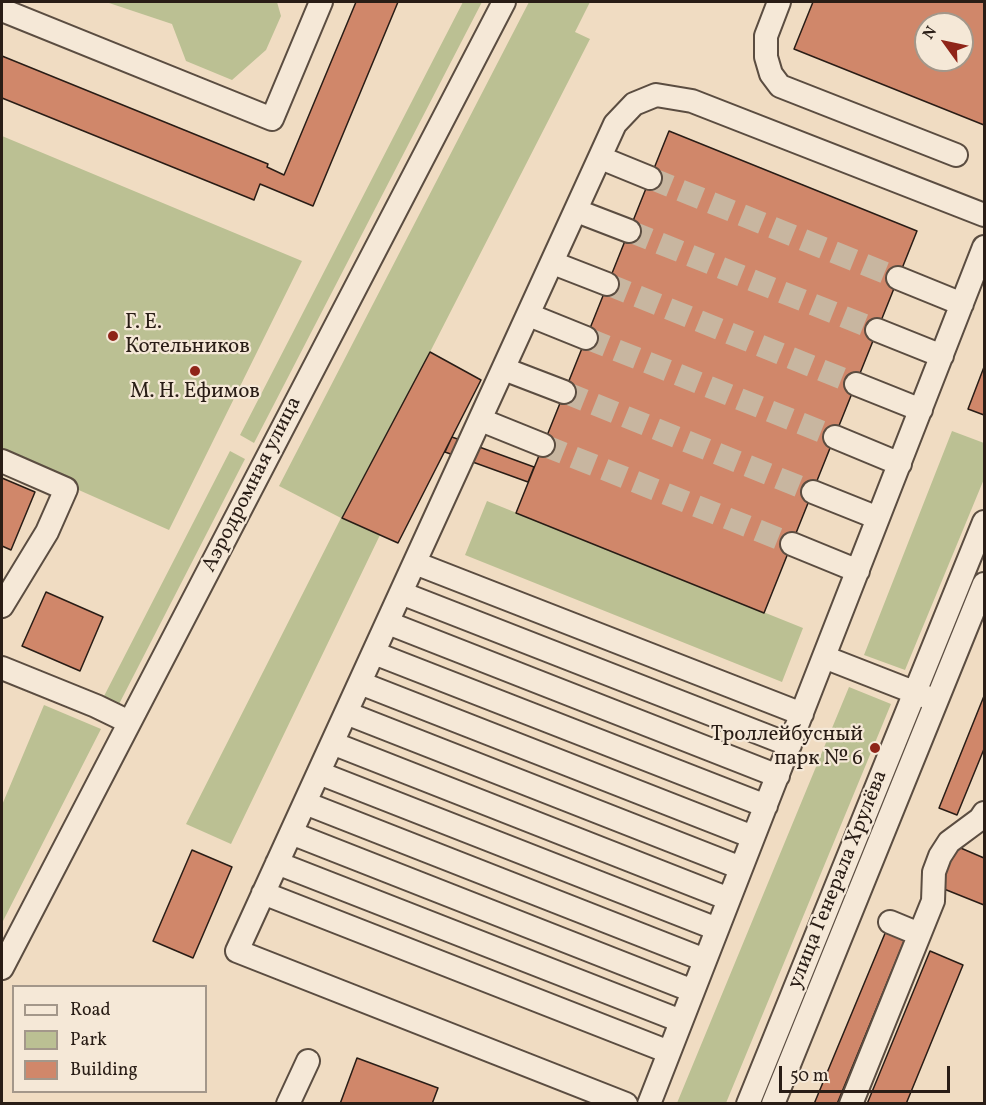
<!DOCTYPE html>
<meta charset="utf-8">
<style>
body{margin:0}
#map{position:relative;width:986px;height:1105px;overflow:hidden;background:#f0dcc2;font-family:Vollkorn,serif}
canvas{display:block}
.frame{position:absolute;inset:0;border:3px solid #291d16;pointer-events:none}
.legend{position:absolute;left:12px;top:985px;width:195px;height:108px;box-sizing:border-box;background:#f5e8d7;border:2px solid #a3978a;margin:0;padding:8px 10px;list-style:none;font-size:18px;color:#291d16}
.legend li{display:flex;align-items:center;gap:12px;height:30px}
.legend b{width:30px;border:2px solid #a3978a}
.north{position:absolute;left:914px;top:12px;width:60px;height:60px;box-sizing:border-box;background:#f5e8d7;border:2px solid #a3978a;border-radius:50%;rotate:303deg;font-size:16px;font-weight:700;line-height:24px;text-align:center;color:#291d16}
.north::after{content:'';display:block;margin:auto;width:21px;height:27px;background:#8f2418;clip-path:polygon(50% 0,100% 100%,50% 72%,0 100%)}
.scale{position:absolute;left:779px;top:1066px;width:171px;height:27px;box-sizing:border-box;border:3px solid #291d16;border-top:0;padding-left:8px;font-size:18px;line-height:21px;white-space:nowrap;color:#291d16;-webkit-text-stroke:4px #f5e8d7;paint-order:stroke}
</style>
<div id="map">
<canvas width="986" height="1105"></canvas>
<div class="frame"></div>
<ul class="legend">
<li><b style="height:8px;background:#f5e8d7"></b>Road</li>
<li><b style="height:16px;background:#bbc093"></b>Park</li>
<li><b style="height:16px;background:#d0876a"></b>Building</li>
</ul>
<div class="north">N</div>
<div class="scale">50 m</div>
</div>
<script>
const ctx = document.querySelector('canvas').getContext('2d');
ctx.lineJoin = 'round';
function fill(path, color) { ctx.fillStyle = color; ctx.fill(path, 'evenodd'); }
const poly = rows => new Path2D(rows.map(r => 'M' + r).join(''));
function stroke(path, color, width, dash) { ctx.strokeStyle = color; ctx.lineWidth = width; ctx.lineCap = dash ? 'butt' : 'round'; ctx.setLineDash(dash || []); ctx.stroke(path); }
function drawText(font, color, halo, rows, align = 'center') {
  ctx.font = font + ' Vollkorn,serif'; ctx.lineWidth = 4.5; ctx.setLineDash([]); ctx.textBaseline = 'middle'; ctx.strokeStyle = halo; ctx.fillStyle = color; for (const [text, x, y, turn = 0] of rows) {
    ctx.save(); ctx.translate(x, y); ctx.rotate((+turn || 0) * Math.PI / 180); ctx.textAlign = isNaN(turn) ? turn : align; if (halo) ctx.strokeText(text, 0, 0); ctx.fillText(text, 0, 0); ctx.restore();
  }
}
const green = poly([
 [106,2,277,2,281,16,266,50,232,80,186,61,172,24],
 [463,2,482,2,254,443,240,435],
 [529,2,590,2,575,32,590,39,430,352,342,517,380,535,231,844,186,824,341,518,279,486],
 [2,136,302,261,169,530,2,456],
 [952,431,984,443,984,479,905,670,864,655],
 [230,451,245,459,117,708,102,700],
 [487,501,803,628,782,682,465,555],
 [849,687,891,704,726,1103,677,1103],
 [44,705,101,729,2,923,2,805]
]);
const building = poly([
 [356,2,398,2,313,206,260,184,254,200,2,98,2,56,268,164,267,167,284,175,356,2],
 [813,2,984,2,984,125,794,49,813,2],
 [926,24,962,24,962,60,926,60,926,24],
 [669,131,917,231,764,613,516,513,669,131],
 [430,352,481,380,398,543,342,518,430,352],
 [984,367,984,415,968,409,984,367],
 [452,437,534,467,528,482,445,452,452,437],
 [2,478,35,492,11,550,2,546,2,478],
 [46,592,103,617,80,671,22,646,46,592],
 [984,696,984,749,957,815,939,808,984,696],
 [956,846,984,858,984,905,939,887,956,846],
 [192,850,232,867,193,958,153,941,192,850],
 [886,931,905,939,837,1104,814,1104,886,931],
 [930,951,963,965,906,1104,867,1104,930,951],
 [357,1058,438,1088,432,1104,340,1104,357,1058]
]);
const minorTunnel = poly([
 [650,178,898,278],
 [629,231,877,330],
 [607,284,856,384],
 [586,338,835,437],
 [564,392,813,492],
 [543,445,792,544]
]);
const minor = poly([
 [779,2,766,36,766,57,771,74,780,86,956,155],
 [2,10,272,119,321,2],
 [601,158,650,178],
 [577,211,629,231],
 [553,263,607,284],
 [898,278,962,304],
 [529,315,586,338],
 [877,330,942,356],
 [504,369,564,392],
 [856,384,921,410],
 [481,420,543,445],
 [835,437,900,464],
 [2,461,66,489,47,532,2,606],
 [813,492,878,518],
 [792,544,858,571],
 [415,563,802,714],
 [401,593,790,745],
 [388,623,778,776],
 [374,653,766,806],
 [824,657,929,698],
 [2,668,96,706,129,722],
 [360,683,753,837],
 [346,713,741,868],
 [332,743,729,899],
 [319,773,717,929],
 [305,803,705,960],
 [291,833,693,991],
 [277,863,681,1021],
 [263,893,669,1052],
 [890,922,919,934],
 [2,968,504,2],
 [288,1104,308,1061],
 [626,1104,237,951,615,124,634,104,656,95,692,101,984,215],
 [649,1104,984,247],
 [748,1104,984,522],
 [773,1104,984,584],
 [851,1104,933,901,934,872,940,856,949,842,980,819,984,813]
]);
const markers = [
 [113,336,6,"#8f2418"],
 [195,371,6,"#8f2418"],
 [875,748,6,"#8f2418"]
];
const poiNames = [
 ["Г. Е.",125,324],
 ["Котельников",125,348],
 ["М. Н. Ефимов",195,393,"center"],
 ["Троллейбусный",863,736,"right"],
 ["парк № 6",863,760,"right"]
];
const streetNames = [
 ["Аэродромная улица",253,485,-63],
 ["улица Генерала Хрулёва",839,880,-68]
];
fill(green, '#bbc093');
fill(building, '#d0876a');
stroke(building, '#291d16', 1.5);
stroke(minorTunnel, '#c8b6a0', 22, [22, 11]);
stroke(minor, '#5b4d41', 26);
stroke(minor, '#f5e8d7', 22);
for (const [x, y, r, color] of markers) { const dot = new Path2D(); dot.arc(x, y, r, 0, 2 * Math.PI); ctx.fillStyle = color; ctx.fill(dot); stroke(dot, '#f5e8d7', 2); }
drawText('21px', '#291d16', '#f5e8d7', poiNames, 'left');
drawText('21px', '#291d16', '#f5e8d7', streetNames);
</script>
